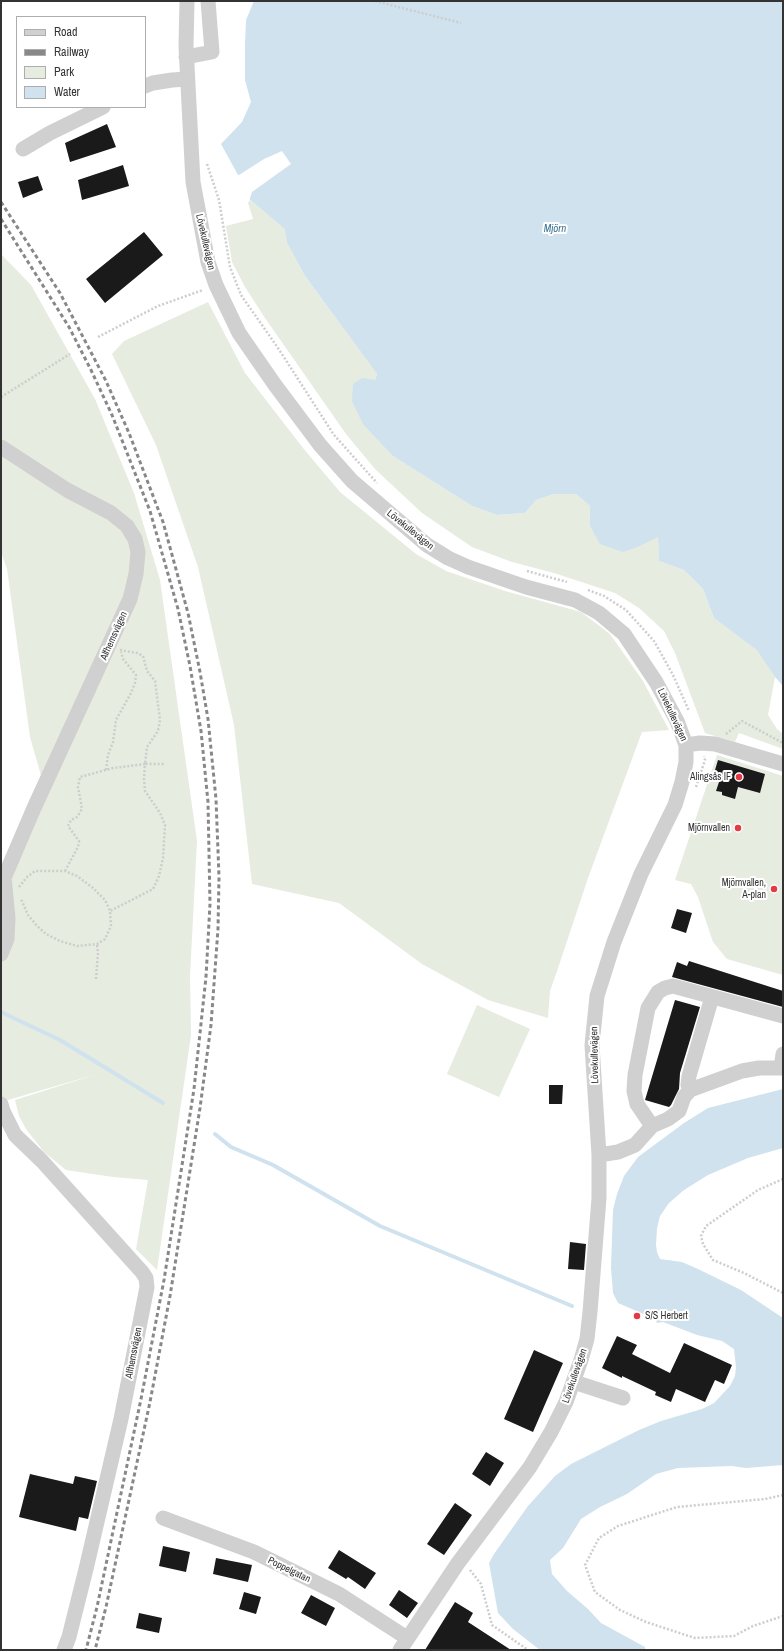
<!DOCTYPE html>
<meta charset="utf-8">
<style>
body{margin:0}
#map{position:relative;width:784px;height:1651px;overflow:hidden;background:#fff;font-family:"Archivo Narrow",sans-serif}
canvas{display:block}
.frame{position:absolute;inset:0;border:2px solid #333;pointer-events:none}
.legend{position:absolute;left:16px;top:16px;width:130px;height:92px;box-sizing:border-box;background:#fff;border:1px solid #adadad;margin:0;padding:5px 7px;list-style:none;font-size:12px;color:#333}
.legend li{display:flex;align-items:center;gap:8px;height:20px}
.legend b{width:20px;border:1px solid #adadad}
</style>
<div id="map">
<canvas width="784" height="1651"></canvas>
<div class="frame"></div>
<ul class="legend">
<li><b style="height:5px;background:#d0d0d0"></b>Road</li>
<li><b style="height:5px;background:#888"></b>Railway</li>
<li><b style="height:11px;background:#e6ecdf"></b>Park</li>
<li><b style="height:11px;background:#cfe2ee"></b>Water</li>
</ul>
</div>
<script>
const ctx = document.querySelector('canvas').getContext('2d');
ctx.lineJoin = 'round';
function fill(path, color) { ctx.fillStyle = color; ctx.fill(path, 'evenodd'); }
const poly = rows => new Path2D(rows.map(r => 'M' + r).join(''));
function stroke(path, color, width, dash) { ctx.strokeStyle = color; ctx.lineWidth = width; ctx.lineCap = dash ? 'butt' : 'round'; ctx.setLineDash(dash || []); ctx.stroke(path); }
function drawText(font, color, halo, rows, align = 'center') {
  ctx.font = font + ' "Archivo Narrow",sans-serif'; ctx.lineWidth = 4; ctx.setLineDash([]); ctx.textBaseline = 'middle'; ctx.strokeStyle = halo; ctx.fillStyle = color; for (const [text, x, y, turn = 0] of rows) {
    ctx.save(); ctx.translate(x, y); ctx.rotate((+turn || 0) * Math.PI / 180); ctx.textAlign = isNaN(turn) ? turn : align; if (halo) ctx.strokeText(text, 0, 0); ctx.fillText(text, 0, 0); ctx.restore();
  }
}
const green = poly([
 [250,200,286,229,287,243,305,276,377,374,375,380,393,456,472,506,497,515,525,513,536,500,554,494,576,494,590,506,590,526,640,546,658,536,659,561,684,570,703,589,714,618,758,650,775,677,768,715,777,729,783,734,783,749,739,733,735,742,705,733,675,653,664,631,639,608,615,593,554,573,512,562,472,547,422,513,375,469,346,434,265,318,245,287,232,262,226,226,253,219,248,203],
 [1,254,31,285,95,399,134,493,160,580,197,841,190,976,191,1035,157,1270,136,1249,148,1180,113,1177,66,1170,44,1152,26,1129,19,1116,15,1100,97,1074,1,1102,1,899,46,793,30,737,7,569,1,552],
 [208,302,245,373,303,448,340,492,416,554,446,571,505,591,581,612,610,634,643,681,669,730,642,732,588,878,556,974,550,991,548,1018,488,1000,422,964,339,903,252,884,234,725,198,567,156,445,112,354,124,341],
 [717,755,783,776,783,975,727,959,713,942,698,897,691,884,675,880],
 [477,1005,530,1029,499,1097,447,1074]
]);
const water = poly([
 [254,1,783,1,783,686,775,677,757,650,714,618,703,589,684,570,659,561,658,537,640,546,623,552,600,544,590,526,590,506,576,494,554,494,536,500,525,513,497,515,472,506,393,456,363,424,352,401,353,384,362,378,375,380,377,374,305,276,287,243,285,229,248,198,238,175,221,144,242,122,251,102,245,80,245,44,246,20],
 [783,1089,783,1148,748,1158,708,1175,684,1190,669,1203,660,1216,657,1228,656,1245,657,1252,660,1259,682,1262,698,1269,741,1290,783,1318,783,1465,746,1468,732,1466,678,1468,656,1474,627,1494,600,1507,581,1519,563,1548,550,1560,552,1574,567,1591,588,1609,601,1623,645,1647,645,1650,540,1650,513,1629,498,1613,489,1563,494,1554,528,1506,555,1476,571,1464,639,1430,661,1421,702,1409,714,1403,730,1386,735,1376,736,1367,734,1349,722,1341,697,1335,663,1322,657,1323,655,1319,618,1303,613,1293,611,1268,613,1210,617,1194,624,1176,638,1157,684,1123,708,1108]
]);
const pier = poly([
 [282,151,291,164,252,192,249,201,246,199,236,175,239,175,264,159]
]);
const stream = poly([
 [1,1012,60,1040,163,1103],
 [215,1134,231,1147,273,1165,380,1226,572,1306]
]);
const building = poly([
 [107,124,116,147,70,162,65,143],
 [123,165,129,186,82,200,78,180],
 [38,176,43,190,23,198,18,182],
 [144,232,163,255,105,303,86,279],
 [718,760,765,774,760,793,738,787,735,799,722,795,722,792,716,791,719,782,712,780],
 [677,909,692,913,686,933,671,928],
 [689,961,783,991,783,1007,672,977,677,962,687,966],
 [675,1000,700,1007,680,1073,679,1089,671,1105,669,1107,645,1100],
 [549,1085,563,1085,562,1104,549,1104],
 [570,1242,586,1244,584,1270,568,1269],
 [617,1336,637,1345,632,1354,670,1373,684,1343,732,1365,724,1384,715,1380,705,1402,676,1389,671,1402,655,1395,656,1392,622,1376,622,1378,602,1368],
 [534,1350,563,1363,533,1432,504,1419],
 [486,1452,504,1463,490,1486,472,1474],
 [30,1474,73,1484,75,1476,97,1481,88,1519,79,1517,76,1531,19,1517],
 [455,1503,472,1515,444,1555,427,1544],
 [163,1546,190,1552,186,1572,159,1566],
 [339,1550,376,1573,365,1589,348,1577,346,1579,328,1568],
 [216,1558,252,1565,248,1582,213,1574],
 [399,1590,418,1603,407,1618,389,1605],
 [244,1592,261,1597,256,1614,239,1609],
 [311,1595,335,1608,326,1626,301,1613],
 [455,1602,473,1613,468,1622,511,1650,425,1650],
 [139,1613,162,1618,159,1633,136,1628]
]);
const path = poly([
 [375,1,461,23],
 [207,164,219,200,230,267,241,295,278,348,334,435,377,483],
 [98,337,158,306,203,290],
 [1,397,70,354],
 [527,571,567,582],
 [588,590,604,596,626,610,654,641,673,675,689,711],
 [120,650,137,653,143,656,147,671,155,681,160,720,158,731,147,747,145,764,165,764],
 [726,734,742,721,783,743],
 [106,770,108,755,113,742,116,720,131,693,135,683,136,675,123,659,121,652],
 [696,787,705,760,704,756],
 [65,871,78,847,79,841,68,826,71,820,77,817,82,809,78,787,80,777,113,768,145,764,144,779,145,791,160,813,165,825,163,858,159,876,153,889,110,911],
 [19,887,27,877,35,871,65,871,77,876,93,888,105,900,110,911,111,926,105,939,97,944,77,946,60,941,46,934,37,926,28,915,21,899],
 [96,979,98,953,97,944],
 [783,1179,758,1190,706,1226,701,1236,703,1244,713,1260,744,1273,783,1293],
 [783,1495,765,1499,677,1507,618,1526,599,1538,585,1565,595,1592,620,1610,646,1622,695,1638,734,1636,753,1626,783,1616],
 [470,1570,481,1584,492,1625,528,1650]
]);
const minor = poly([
 [187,1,186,46,193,182,208,262,216,285,239,333,275,385,320,445,352,481,427,545,448,558,468,567,526,587,575,600,599,613,624,634,656,682,677,721,686,745,686,762,682,782,675,805,641,874,614,942,597,996,592,1045,599,1155,599,1198,590,1312,587,1339,581,1360,566,1402,551,1432,530,1467,458,1563,400,1650],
 [186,57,212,52,208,1],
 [145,86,153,83,172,80,187,79],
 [23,149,50,133,103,107],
 [1,447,67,490,111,513,127,526,135,539,138,552,136,574,130,599,34,808,4,878],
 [686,745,700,743,715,744,783,764],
 [1,876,4,878,8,918,7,939,1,954],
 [781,1068,783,1054],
 [690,1090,688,1085,689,1076,712,997],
 [1,1104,3,1111,15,1135,42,1161,142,1272,146,1278,147,1287,121,1419,86,1569,69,1637,64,1650],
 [652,1126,637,1104,634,1091,635,1075,648,1008,658,992,665,988,673,986,783,1016],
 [599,1155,618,1152,635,1145,652,1126,668,1119,679,1111,684,1097,690,1090,742,1071,759,1068,783,1068],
 [574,1382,623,1398],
 [163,1518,254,1552,339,1594,407,1638]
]);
const rail = poly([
 [1,202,60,293,106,381,129,433,163,522,188,613,200,672,208,719,216,799,219,877,218,929,211,1025,200,1108,170,1296,150,1402,106,1607,95,1650],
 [1,219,69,327,91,370,112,415,150,511,178,609,190,666,201,731,208,802,210,904,206,977,194,1089,164,1280,141,1399,97,1607,86,1650]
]);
const markers = [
 [739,777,4,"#e63946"],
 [738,828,4,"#e63946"],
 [774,889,4,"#e63946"],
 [637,1316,4,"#e63946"]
];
const streetNames = [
 ["Lövekullevägen",205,242,77],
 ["Lövekullevägen",410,530,39],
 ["Alfhemsvägen",114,636,-66],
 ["Lövekullevägen",672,715,65],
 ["Lövekullevägen",595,1055,-91],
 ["Alfhemsvägen",134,1353,-79],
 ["Lövekullevägen",575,1376,-71],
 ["Poppelgatan",289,1570,26]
];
const poiNames = [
 ["Alingsås IF",731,777],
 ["Mjörnvallen",730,828],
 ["Mjörnvallen,",766,883],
 ["A-plan",766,895],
 ["S/S Herbert",645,1316,"left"]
];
const waterNames = [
 ["Mjörn",555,229]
];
fill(green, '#e6ecdf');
fill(water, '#cfe2ee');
fill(pier, '#fff');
stroke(stream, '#cfe2ee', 4);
fill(building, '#1a1a1a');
stroke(path, '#cdcdcd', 2.5, [2, 2]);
stroke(minor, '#d0d0d0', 15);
stroke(rail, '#888', 3, [4, 3]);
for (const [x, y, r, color] of markers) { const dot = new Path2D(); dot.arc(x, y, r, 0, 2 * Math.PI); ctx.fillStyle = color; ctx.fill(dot); stroke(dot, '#fff', 1.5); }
drawText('10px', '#333', '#fff', streetNames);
drawText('10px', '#333', '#fff', poiNames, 'right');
drawText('italic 11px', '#3f7597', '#fff', waterNames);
</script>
